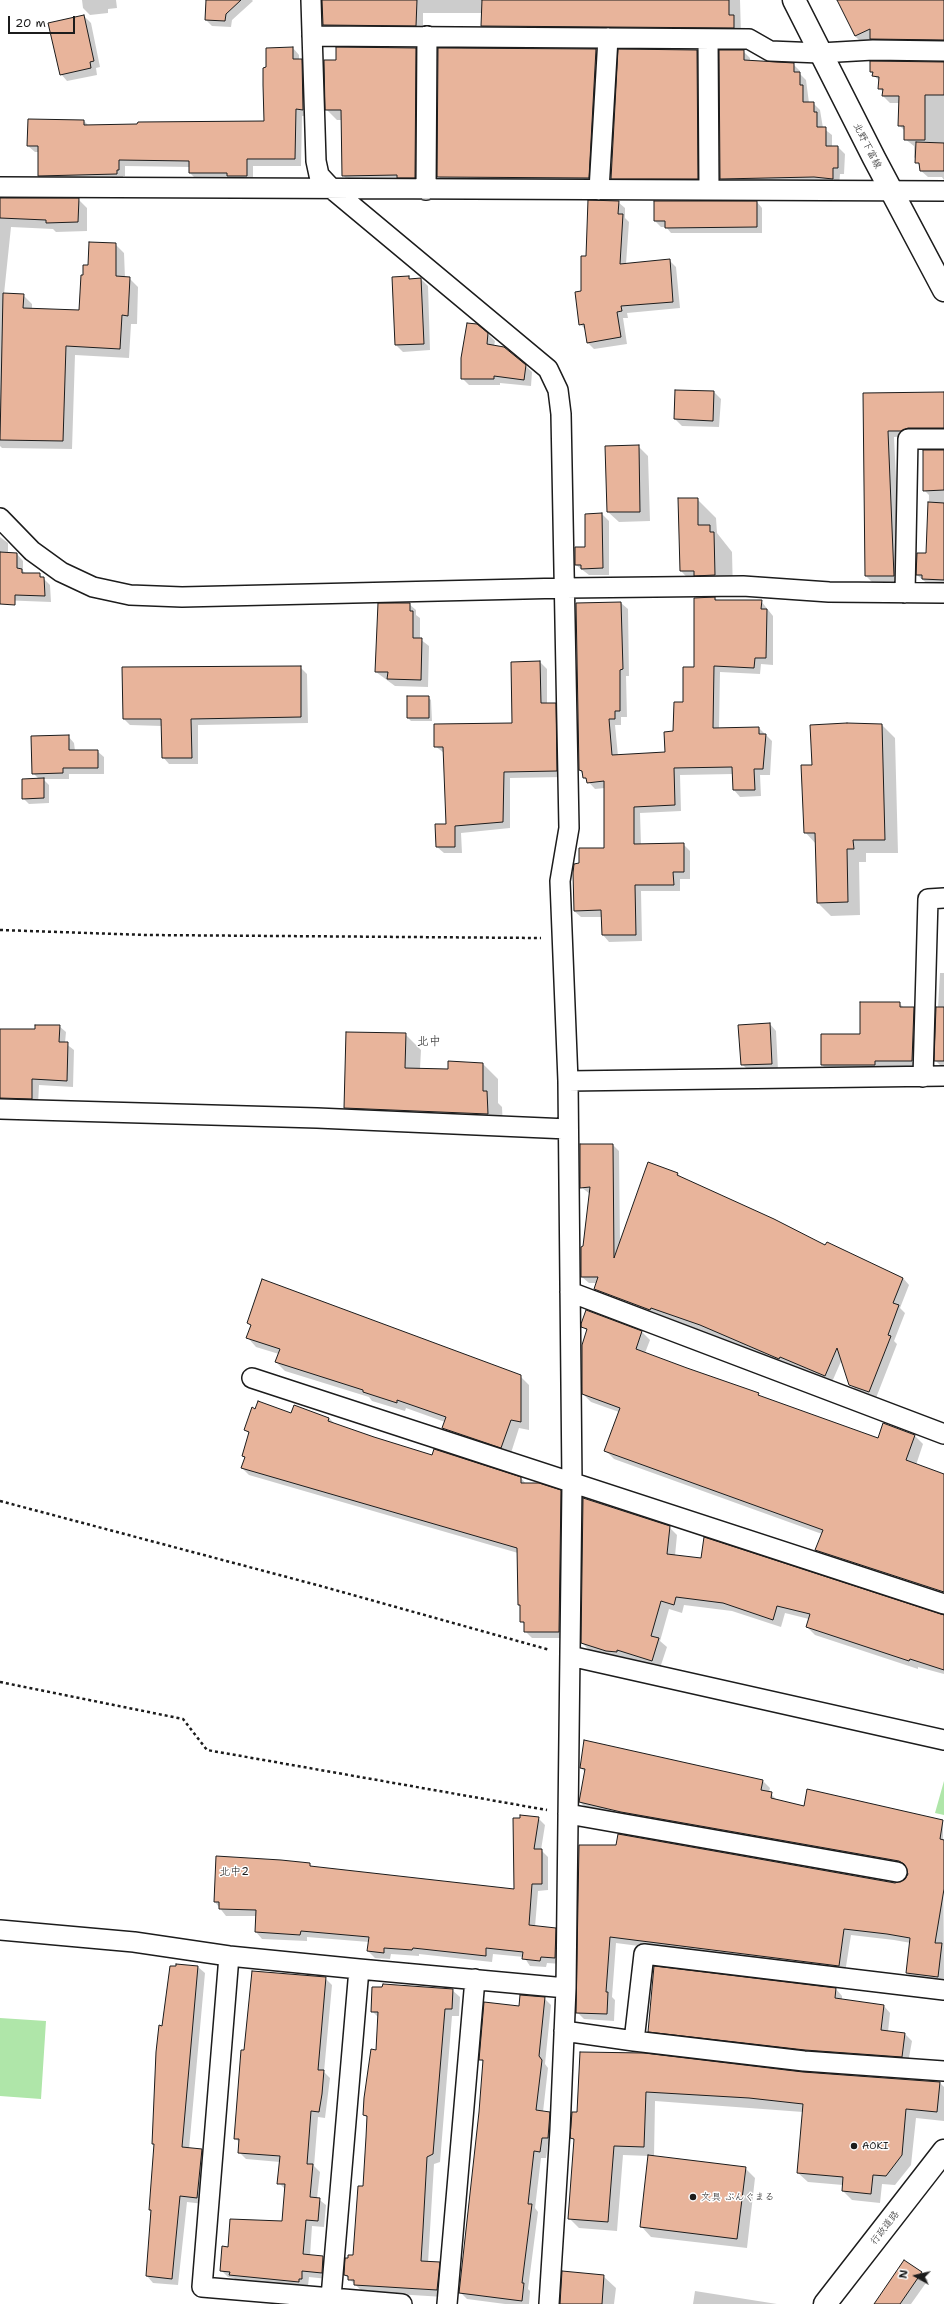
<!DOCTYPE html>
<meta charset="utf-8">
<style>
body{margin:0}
#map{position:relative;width:944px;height:2304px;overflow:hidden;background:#fff;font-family:"Shantell Sans",sans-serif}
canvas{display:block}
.north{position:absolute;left:896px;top:2256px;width:40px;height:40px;-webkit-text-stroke:3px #fff;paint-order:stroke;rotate:278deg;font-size:11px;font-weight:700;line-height:16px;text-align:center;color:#1c1c1c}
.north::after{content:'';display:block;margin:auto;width:14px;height:18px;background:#1c1c1c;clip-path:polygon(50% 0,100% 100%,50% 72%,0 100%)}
.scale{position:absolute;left:8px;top:16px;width:67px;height:18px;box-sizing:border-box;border:2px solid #1c1c1c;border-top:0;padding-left:5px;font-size:12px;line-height:14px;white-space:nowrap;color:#1c1c1c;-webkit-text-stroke:3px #fff;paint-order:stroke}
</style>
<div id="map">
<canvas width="944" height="2304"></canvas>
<div class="north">N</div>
<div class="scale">20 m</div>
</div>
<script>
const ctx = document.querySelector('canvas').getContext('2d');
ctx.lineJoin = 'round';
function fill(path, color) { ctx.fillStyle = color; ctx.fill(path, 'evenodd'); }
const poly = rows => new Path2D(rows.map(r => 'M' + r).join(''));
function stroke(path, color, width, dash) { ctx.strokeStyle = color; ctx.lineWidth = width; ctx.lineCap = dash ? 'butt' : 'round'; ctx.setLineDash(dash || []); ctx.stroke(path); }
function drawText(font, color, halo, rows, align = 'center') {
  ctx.font = font + ' "Shantell Sans","Klee One",sans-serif'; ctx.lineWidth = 3; ctx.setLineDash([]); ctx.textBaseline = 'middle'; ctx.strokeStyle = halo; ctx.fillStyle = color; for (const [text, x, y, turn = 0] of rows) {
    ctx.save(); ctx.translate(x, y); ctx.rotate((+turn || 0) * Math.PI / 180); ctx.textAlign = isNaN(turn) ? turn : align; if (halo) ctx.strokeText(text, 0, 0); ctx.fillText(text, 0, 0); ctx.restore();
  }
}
const green = poly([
 [944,1781,944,1815,935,1813],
 [0,2018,46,2021,41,2099,0,2096]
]);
const shadow = poly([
 [82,0,116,0,117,8,108,9,108,13,90,15,83,8],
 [207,0,252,0,253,1,232,20,231,27,212,26,206,20],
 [323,0,740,0,741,35,490,33,482,26,483,13,423,13,423,32,331,32,324,25],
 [838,0,944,0,944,47,878,46,871,39,862,43,855,36],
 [84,16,91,23,100,67,96,68,97,75,67,81,61,74],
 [293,48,299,55,299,60,308,67,309,116,302,116,301,166,253,166,253,182,196,179,190,173,190,167,125,166,125,176,123,176,123,180,45,182,39,176,39,152,35,152,28,146,84,121,89,126,265,122],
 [416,49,426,59,425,188,353,186,343,175,343,120,337,120,326,109,337,61],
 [596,50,602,56,595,185,445,183,438,176],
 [697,51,703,57,704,185,618,185,612,178],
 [743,51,750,58,750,61,793,64,800,71,800,74,806,80,809,103,813,103,820,110,823,128,832,135,832,147,838,147,845,154,844,174,840,174,839,186,728,185,721,179],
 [944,63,944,180,942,177,928,177,920,170,920,167,914,157,914,146,905,139,905,131,899,125,900,103,890,103,883,96,883,92,879,88,880,82,871,72],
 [0,199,78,199,87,208,87,231,56,232,53,229,11,227,4,294,23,295,32,304,32,309,80,311,84,276,89,266,115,244,124,253,125,278,129,278,138,287,137,324,131,324,129,358,75,355,72,449,2,448,0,446],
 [618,202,625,208,625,218,629,222,626,264,669,260,676,267,680,308,627,313,628,318,623,318,627,344,594,349,587,342,586,330,580,324,582,292],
 [655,202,757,202,762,208,762,233,671,233,666,227,661,227,655,221],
 [409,277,411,280,421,279,428,286,430,350,403,352,396,345],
 [488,334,495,341,494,346,525,365,532,372,531,386,500,383,500,385,469,385,462,378],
 [714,392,721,399,719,427,682,426,675,419],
 [944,393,944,434,894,437,901,582,873,583,866,576,864,394],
 [638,446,648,456,650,521,619,522,608,512],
 [944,451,944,586,930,586,917,575,927,554,928,546,929,495,924,490],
 [697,499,716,518,717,533,732,552,733,594,699,590,681,571],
 [602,514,609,521,609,575,589,575,576,565],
 [0,537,8,543,8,554,17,554,23,561,23,571,26,574,39,574,50,585,51,602,0,600],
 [715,598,718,601,761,601,773,616,773,665,761,664,760,674,720,672,719,729,759,728,772,741,770,775,760,775,761,796,740,797,734,790,733,774,680,775,681,811,640,813,641,845,683,844,690,851,690,879,680,879,680,891,641,891,642,941,609,942,603,935,602,917,581,917,574,911,580,864,605,848,605,788,595,789,584,777,580,770,621,603,628,609,629,676,626,676,627,717,621,717,621,725,615,725,618,756,666,753,684,703],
 [409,604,416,610,416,615,420,618,420,639,429,646,428,687,395,686,376,672],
 [540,662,547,669,547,704,555,704,562,711,563,777,510,778,510,828,461,833,462,853,444,853,437,847,447,825,444,753,435,746,513,724],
 [300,667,307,674,308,723,198,725,198,764,169,764,163,757,162,726,130,725,124,719],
 [428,697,431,700,432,721,411,721,408,718],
 [882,725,895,738,898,853,866,853,866,862,859,862,860,915,831,916,818,903,816,844,805,832],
 [68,736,74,743,75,751,97,751,104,757,104,774,69,774,69,779,43,779,49,785,49,803,29,804,23,798,39,779,33,773],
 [940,973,944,973,944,1069,935,1060],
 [899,1003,904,1008,914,1008,924,1018,922,1071,832,1075,822,1065],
 [770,1024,776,1031,778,1070,749,1071,742,1064,739,1026],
 [59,1026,66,1032,65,1043,74,1050,73,1087,39,1085,38,1105,0,1104,0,1030,36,1030],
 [405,1034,421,1050,420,1069,449,1070,483,1064,498,1079,498,1103,502,1107,503,1129,360,1123,345,1108],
 [613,1145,619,1151,620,1243,677,1173,682,1178,826,1246,903,1278,909,1285,900,1308,905,1313,894,1341,897,1344,876,1398,857,1391,850,1384,842,1359,832,1382,657,1314,656,1317,602,1296,595,1289,597,1283,589,1283,582,1277,590,1194,581,1187],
 [248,1323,520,1376,529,1385,529,1430,519,1428,510,1456,452,1437,443,1428,445,1422,406,1408,405,1411,372,1401,369,1397,285,1371,276,1362,279,1354,256,1347,248,1338,252,1326],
 [582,1326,642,1332,650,1340,645,1353,878,1440,884,1425,915,1436,923,1444,916,1465,944,1476,944,1597,825,1558,816,1550,822,1534,614,1459,606,1451,619,1412,591,1402,583,1394,587,1331],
 [294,1406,329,1418,335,1424,433,1457,521,1478,526,1484,560,1491,567,1498,566,1638,532,1638,525,1631,525,1625,521,1621,521,1607,519,1605,518,1553,249,1475,242,1468,245,1459,243,1456,250,1434,245,1430,292,1414],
 [669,1527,677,1535,675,1556,944,1615,944,1674,918,1667,918,1669,815,1635,807,1627,809,1619,785,1613,781,1627,732,1611,684,1605,682,1613,669,1609,660,1641,667,1647,660,1668,625,1657,625,1660,590,1651,582,1643],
 [581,1768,763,1781,770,1788,769,1792,778,1801,805,1807,808,1790,943,1821,944,1984,914,1980,907,1973,911,1943,894,1940,851,1935,845,1973,616,1943,612,1997,615,2000,614,2021,584,2019,577,2012,580,1846,895,1884,906,1880,909,1874,907,1868,629,1819,587,1809,580,1802,586,1773],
 [538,1818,545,1825,541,1850,548,1857,548,1890,538,1891,535,1927,555,1929,562,1935,562,1964,547,1963,546,1967,530,1966,524,1957,493,1954,492,1962,419,1954,419,1956,391,1954,390,1959,375,1958,368,1951,369,1942,307,1937,307,1941,262,1939,256,1932,257,1916,226,1916,215,1902,309,1864,312,1867,515,1890],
 [177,1965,198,1967,205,1973,189,2149,202,2150,208,2156,204,2204,187,2202,178,2285,153,2283,147,2276,155,2146,153,2144,163,2027],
 [655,1967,836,1989,842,1996,842,2000,884,2006,890,2013,888,2032,905,2034,912,2041,908,2063,656,2038,649,2031],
 [325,1978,332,1985,324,2072,330,2078,325,2118,318,2117,314,2166,320,2172,317,2198,326,2205,324,2227,312,2226,310,2256,323,2257,330,2264,328,2279,309,2277,308,2286,305,2285,305,2288,237,2281,234,2278,228,2277,221,2270,229,2248,283,2222,286,2190,279,2183,280,2162,246,2159,239,2152,240,2143,235,2138,245,2051],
 [452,1990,460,1997,459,2016,452,2016,440,2162,434,2164,428,2263,439,2263,446,2271,444,2297,363,2292,345,2275,354,2256,364,2188,368,2118,364,2115,377,2051,379,2018,372,2011],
 [544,1998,551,2005,545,2064,548,2068,543,2112,549,2113,556,2120,555,2144,548,2144,546,2158,541,2158,535,2208,538,2212,528,2289,530,2291,529,2304,505,2304,467,2299,460,2292,480,2112,484,2063,480,2059,520,2007],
 [581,2053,940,2083,944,2087,944,2121,916,2118,911,2165,895,2185,882,2184,880,2203,852,2200,843,2191,843,2185,808,2182,798,2173,803,2112,655,2101,654,2157,745,2168,755,2178,747,2248,651,2237,641,2226,649,2156,623,2155,617,2231,579,2228,570,2219,575,2142,572,2138,578,2113],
 [563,2272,603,2276,616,2288,614,2304,560,2304],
 [921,2273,928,2280,911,2304,875,2304],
 [695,2291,777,2304,693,2304]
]);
const building = poly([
 [206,0,241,0,226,14,225,21,205,20,206,0],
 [322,0,417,0,416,26,323,25,322,0],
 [482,0,729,0,729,15,734,15,734,28,481,26,482,0],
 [837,0,944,0,944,40,870,39,870,29,855,36,837,0],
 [84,15,94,61,90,62,91,68,60,75,48,23,84,15],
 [293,47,293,59,302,59,303,110,296,109,295,159,247,159,247,176,227,176,227,173,189,173,189,161,119,160,119,170,117,170,117,174,38,176,38,146,27,146,28,119,84,120,84,125,137,124,138,122,264,121,263,85,263,68,266,67,266,48,293,47],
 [336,47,416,48,415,178,397,178,397,175,342,176,341,110,325,110,324,60,336,60,336,47],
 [438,48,596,49,589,178,437,177,438,48],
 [618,49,697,50,698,179,611,179,618,49],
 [719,50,744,50,744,60,794,63,794,72,800,72,800,85,803,85,803,102,814,102,814,112,817,112,817,127,826,127,826,146,838,146,838,168,833,168,833,179,814,177,720,179,719,50],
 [870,61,944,62,944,95,925,95,925,140,904,140,904,126,898,126,899,96,882,96,883,89,878,89,879,77,872,76,873,72,870,72,870,61],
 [916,142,944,143,944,171,920,171,919,163,915,163,916,142],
 [0,198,79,198,78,222,46,223,46,220,0,218,0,198],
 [588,200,619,201,618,214,623,214,620,264,670,259,673,302,621,306,622,311,617,312,621,337,587,343,584,324,579,325,575,292,581,291,581,256,586,256,588,200],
 [654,201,757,201,757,227,665,228,665,221,654,221,654,201],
 [89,242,116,243,116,276,130,277,128,316,122,315,120,349,66,346,63,441,0,440,3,293,24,294,23,308,79,310,81,275,83,275,83,265,88,265,89,242],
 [409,276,409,279,421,278,424,344,395,345,392,277,409,276],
 [467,323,477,324,488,333,487,344,504,347,526,365,524,380,494,376,494,379,461,379,461,358,467,323],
 [675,390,714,391,713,421,674,419,675,390],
 [944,392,944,428,908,428,901,431,888,431,894,576,865,576,863,393,944,392],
 [639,445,640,512,607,512,605,446,639,445],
 [923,450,944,450,944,490,923,491,923,450],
 [678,498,698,498,698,525,710,525,710,532,714,532,715,575,694,576,694,571,680,571,678,498],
 [928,502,944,503,944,580,922,579,922,575,916,575,917,553,926,553,928,502],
 [602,513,603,568,581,569,581,565,575,565,575,547,585,547,585,514,602,513],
 [0,552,17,553,17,568,22,569,22,573,40,573,40,577,44,577,45,596,15,595,15,605,0,604,0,552],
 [715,597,715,600,762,600,761,609,767,609,766,658,755,658,754,668,714,666,713,728,759,727,759,734,766,734,763,769,754,769,755,790,733,790,732,767,674,768,675,805,634,807,634,844,684,843,684,872,673,872,674,885,635,885,636,935,602,935,601,910,574,911,573,873,574,864,579,863,579,848,604,848,604,781,587,783,586,778,583,778,582,771,579,770,576,603,621,602,623,669,620,670,620,711,615,711,615,719,609,719,612,755,665,752,664,732,673,731,674,702,683,702,683,667,694,667,694,598,715,597],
 [378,603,410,603,410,611,413,611,413,638,422,638,421,680,387,679,388,672,375,672,378,603],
 [540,661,541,703,556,703,557,771,504,772,503,822,455,826,455,847,436,847,435,824,446,824,443,747,434,747,434,724,512,723,511,662,540,661],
 [301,666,301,717,191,719,192,758,162,758,161,719,123,719,122,667,301,666],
 [407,696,429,696,429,718,407,718,407,696],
 [847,723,882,724,885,840,853,840,854,849,847,849,848,902,817,903,815,833,804,833,801,765,812,765,810,725,847,723],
 [69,735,69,750,98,750,98,768,63,768,63,773,32,774,31,736,69,735],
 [44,778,44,798,22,799,22,779,44,778],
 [860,1002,900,1002,900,1007,914,1007,912,1061,875,1061,875,1065,821,1065,821,1034,860,1034,860,1002],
 [936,1007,944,1007,944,1061,934,1061,936,1007],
 [770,1023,772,1064,741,1065,738,1025,770,1023],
 [35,1025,60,1025,59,1042,68,1042,67,1081,32,1079,32,1099,0,1098,0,1029,35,1029,35,1025],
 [346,1032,406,1033,405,1068,448,1069,448,1061,483,1063,483,1091,487,1091,488,1114,344,1108,346,1032],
 [580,1144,613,1144,614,1258,648,1162,678,1173,677,1175,774,1219,825,1245,827,1242,903,1278,893,1303,899,1305,888,1335,891,1336,869,1392,849,1385,837,1348,825,1376,780,1357,779,1359,700,1325,651,1308,650,1310,594,1289,598,1277,581,1277,581,1247,583,1246,590,1187,580,1188,580,1144],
 [262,1279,521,1375,521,1422,511,1420,501,1448,442,1428,446,1417,397,1400,397,1403,363,1392,363,1390,275,1362,280,1349,246,1338,251,1325,247,1323,262,1279],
 [586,1310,642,1331,636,1349,687,1368,759,1393,758,1395,878,1438,883,1423,915,1435,906,1460,944,1474,944,1592,815,1550,823,1530,604,1451,620,1408,582,1394,582,1345,587,1329,581,1327,581,1324,586,1310],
 [258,1401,291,1413,294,1405,329,1418,328,1421,374,1437,432,1455,434,1449,521,1477,521,1483,539,1483,561,1490,559,1632,524,1632,524,1622,520,1622,520,1605,518,1605,517,1548,241,1468,245,1457,242,1456,249,1432,244,1430,252,1407,255,1409,258,1401],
 [583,1498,670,1526,667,1554,701,1558,704,1537,944,1615,944,1670,910,1659,909,1661,806,1627,810,1614,777,1606,773,1620,723,1603,676,1597,674,1605,661,1601,651,1636,659,1638,652,1661,617,1650,617,1652,606,1651,581,1643,583,1498],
 [584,1740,763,1780,761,1790,772,1792,771,1798,804,1806,807,1789,943,1820,940,1839,944,1840,944,1889,935,1943,942,1943,938,1977,906,1973,910,1938,887,1934,844,1929,839,1966,610,1937,606,1992,608,1992,607,2014,576,2013,579,1845,616,1845,618,1834,895,1883,905,1879,908,1874,904,1864,899,1861,621,1812,579,1802,585,1769,580,1768,584,1740],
 [520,1815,539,1817,534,1849,542,1849,542,1884,532,1884,529,1925,556,1928,555,1958,541,1957,540,1961,522,1959,523,1952,486,1948,486,1956,413,1948,412,1950,384,1948,384,1953,367,1951,369,1937,301,1931,300,1935,255,1932,256,1910,219,1909,219,1902,214,1902,216,1856,281,1860,310,1863,310,1866,514,1889,513,1818,520,1818,520,1815],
 [176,1964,198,1966,182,2147,202,2149,197,2198,180,2196,172,2279,146,2276,151,2210,149,2210,154,2144,152,2144,156,2052,159,2025,162,2026,170,1966,176,1966,176,1964],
 [654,1966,836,1988,835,1998,884,2005,881,2030,905,2033,902,2057,805,2050,648,2032,654,1966],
 [252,1971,326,1977,318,2070,324,2070,322,2094,319,2112,311,2111,307,2164,313,2164,310,2197,320,2198,318,2221,306,2220,303,2254,323,2256,322,2273,302,2271,302,2279,299,2279,299,2282,229,2275,230,2272,220,2271,222,2246,228,2247,230,2219,282,2221,285,2184,277,2184,280,2156,238,2153,239,2139,234,2139,241,2050,244,2050,252,1971],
 [383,1984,453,1989,452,2009,445,2009,433,2154,427,2157,423,2229,421,2261,440,2262,437,2290,354,2285,354,2280,348,2280,348,2276,344,2275,345,2258,348,2258,348,2255,353,2255,358,2186,363,2186,366,2137,367,2116,363,2115,364,2098,371,2049,376,2050,378,2012,371,2012,372,1987,382,1987,383,1984],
 [520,1995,545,1997,539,2056,542,2060,536,2110,550,2112,548,2138,542,2138,540,2152,534,2151,528,2204,532,2204,522,2283,524,2283,522,2301,459,2293,479,2112,483,2060,479,2060,484,2002,519,2006,520,1995],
 [580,2052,644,2053,803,2072,940,2082,937,2112,906,2109,902,2155,886,2176,873,2175,871,2194,842,2191,843,2177,797,2173,803,2104,749,2098,646,2092,644,2147,614,2146,608,2222,568,2219,574,2139,570,2138,572,2112,577,2112,580,2052],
 [648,2155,746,2167,737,2239,640,2227,648,2155],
 [904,2260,922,2272,900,2304,874,2304,904,2260],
 [562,2271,604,2275,602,2304,560,2304,562,2271]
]);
const path = poly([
 [0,930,146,935,541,938],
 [0,1501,317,1585,550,1650],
 [0,1682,183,1719,207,1750,547,1810]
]);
const street = poly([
 [311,0,316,161,319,175,332,189,548,369,558,390,561,414,569,828,560,881,568,1081,572,1484,566,1988,560,2130,549,2304],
 [312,36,749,39,770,51,820,53,873,50,944,51],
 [708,39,709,190],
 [0,187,944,191],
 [426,190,427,36],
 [599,190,608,38],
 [0,518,32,551,61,572,93,587,130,595,182,597,566,588,743,586,829,592,944,593],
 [905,593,908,439,944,439],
 [923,1077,928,899,944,898],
 [568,1081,944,1076],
 [0,1109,317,1118,568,1129],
 [570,1292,944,1434],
 [252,1378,944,1604],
 [570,1656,944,1740],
 [568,1814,897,1872],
 [0,1930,134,1942,229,1956,359,1969,566,1988],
 [229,1956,202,2287,402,2304],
 [944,1990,644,1954,634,2041,804,2061,944,2071],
 [564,2031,634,2041],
 [331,2297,359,1969],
 [447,2304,475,1979]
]);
const secondary = poly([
 [794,0,874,158,944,290]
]);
const highway = poly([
 [825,2304,944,2151]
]);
const markers = [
 [854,2146,4,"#1c1c1c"],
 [693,2197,4,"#1c1c1c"]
];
const streetNames = [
 ["北野下富線",867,146,63],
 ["行政道路",885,2228,-52]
];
const poiNames = [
 ["AOKI",862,2146],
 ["文具 ぶんぐまる",701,2197]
];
const neighbourhoodNames = [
 ["北中2",234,1872]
];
const quarterNames = [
 ["北中",429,1042]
];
fill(green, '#afe6a9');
fill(shadow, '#0003');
fill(building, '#e8b49b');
stroke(building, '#1c1c1c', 1);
stroke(street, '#1c1c1c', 22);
stroke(secondary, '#1c1c1c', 25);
stroke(highway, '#1c1c1c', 25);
stroke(path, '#1c1c1c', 2.5, [3, 3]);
stroke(street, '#fff', 19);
stroke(secondary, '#fff', 22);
stroke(highway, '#fff', 22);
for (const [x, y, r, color] of markers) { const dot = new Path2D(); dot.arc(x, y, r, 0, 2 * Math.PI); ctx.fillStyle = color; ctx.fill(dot); stroke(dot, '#fff', 1.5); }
drawText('10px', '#1c1c1c', '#fff', streetNames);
drawText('10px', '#1c1c1c', '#fff', poiNames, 'left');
drawText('11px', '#1c1c1c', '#fff', neighbourhoodNames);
drawText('12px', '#1c1c1c', '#fff', quarterNames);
</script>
